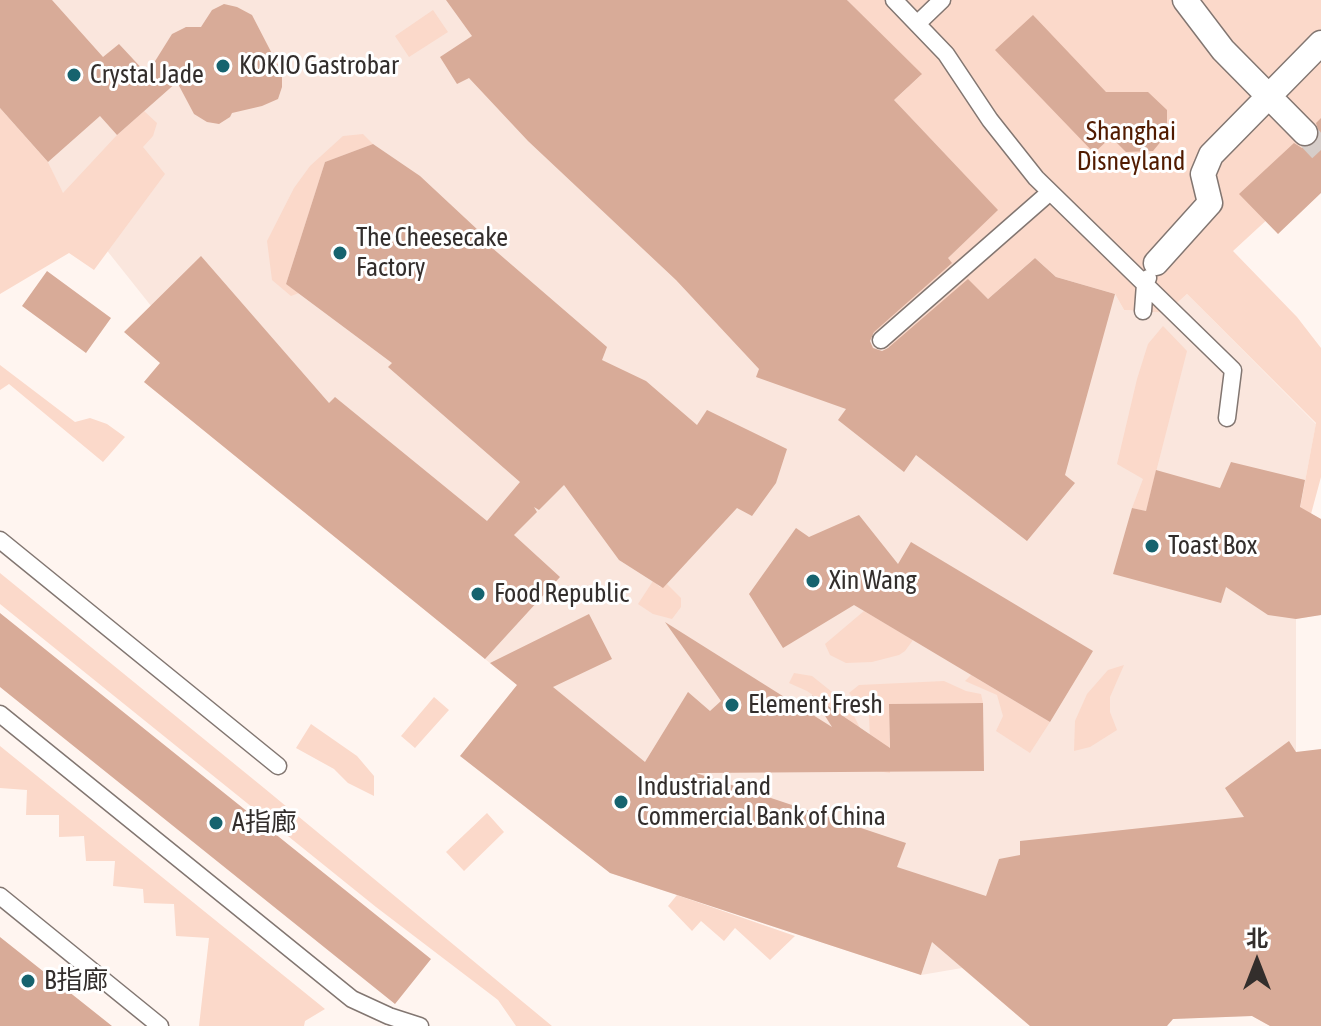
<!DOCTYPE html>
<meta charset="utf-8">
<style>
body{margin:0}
#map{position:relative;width:1321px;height:1026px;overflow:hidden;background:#fff5f0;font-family:"Asap Condensed","Noto Sans SC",sans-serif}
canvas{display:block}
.north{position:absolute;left:1217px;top:922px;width:80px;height:80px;-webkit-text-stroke:6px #fff;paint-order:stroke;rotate:0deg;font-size:22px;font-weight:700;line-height:32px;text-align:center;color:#332e2c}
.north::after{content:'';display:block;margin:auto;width:28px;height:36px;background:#332e2c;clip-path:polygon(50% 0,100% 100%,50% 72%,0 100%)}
</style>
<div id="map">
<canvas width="1321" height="1026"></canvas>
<div class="north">北</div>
</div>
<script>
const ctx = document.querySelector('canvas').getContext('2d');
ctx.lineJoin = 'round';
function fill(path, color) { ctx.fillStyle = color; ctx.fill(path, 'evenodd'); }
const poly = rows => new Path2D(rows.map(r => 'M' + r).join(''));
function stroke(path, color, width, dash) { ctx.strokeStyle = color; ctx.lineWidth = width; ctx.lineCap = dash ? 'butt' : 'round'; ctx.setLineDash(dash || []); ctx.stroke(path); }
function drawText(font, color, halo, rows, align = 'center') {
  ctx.font = font + ' "Asap Condensed","Noto Sans SC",sans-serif'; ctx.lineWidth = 6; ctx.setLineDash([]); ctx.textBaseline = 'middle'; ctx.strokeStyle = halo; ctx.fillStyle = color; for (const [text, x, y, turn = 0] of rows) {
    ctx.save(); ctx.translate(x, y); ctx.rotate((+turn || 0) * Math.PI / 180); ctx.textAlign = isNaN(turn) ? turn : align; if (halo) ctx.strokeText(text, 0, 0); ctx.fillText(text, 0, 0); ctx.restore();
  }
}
const built = poly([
 [0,0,847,0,922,74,895,99,998,210,976,286,988,299,1035,258,1056,277,1115,294,1124,310,1166,313,1187,294,1316,424,1300,508,1321,519,1321,615,1296,619,1296,751,1321,1026,1270,1026,1252,1016,1173,1019,1167,1026,1030,1026,962,968,921,975,610,873,517,685,144,382,160,363,163,321,62,194,48,162,0,108]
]);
const green = poly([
 [847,0,1321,0,1321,170,1233,251,1297,317,1321,348,1321,477,1311,514,1300,508,1316,423,1187,294,1166,313,1124,310,1115,294,1056,277,1035,258,988,299,975,287,894,352,873,332,997,210,894,100,921,75],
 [433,10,448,32,409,57,395,36],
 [0,108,48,162,63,193,117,135,144,111,157,123,153,136,143,147,165,174,94,270,69,253,0,294],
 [363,134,373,144,325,162,286,284,299,293,291,296,272,280,267,241,294,188,310,166,343,136],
 [1163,326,1187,351,1146,511,1132,508,1143,479,1117,464,1137,379,1148,344],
 [0,365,75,422,90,418,107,424,125,437,103,462,9,384,0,390],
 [0,573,264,788,552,1026,516,1026,498,1000,376,907,0,604],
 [653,581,660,587,667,584,681,598,681,607,672,619,653,614,638,604],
 [864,611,913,640,905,651,899,655,872,662,846,663,830,655,825,644],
 [1124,665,1110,697,1110,712,1117,730,1090,747,1074,751,1075,721,1087,694,1108,670],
 [794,673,812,676,837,696,844,696,860,728,866,770,849,720,807,691,789,683],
 [971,675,1050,722,1030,753,996,731,1003,716,997,695,965,681],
 [944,681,966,691,981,694,983,703,889,704,890,773,871,770,869,715,849,693,859,685],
 [434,697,449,710,415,748,401,736],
 [311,724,357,756,374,776,374,796,348,783,334,769,296,748],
 [0,746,325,1009,305,1021,304,1026,199,1026,209,938,176,936,174,904,144,903,143,889,113,886,115,861,86,861,84,836,59,837,59,815,26,815,27,790,0,788],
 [487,813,504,832,464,871,446,852],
 [677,895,795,936,770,960,735,928,724,941,701,921,692,931,668,906]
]);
const building = poly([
 [0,0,52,0,103,57,119,44,147,74,172,34,186,27,201,27,212,10,224,4,237,7,252,15,282,73,282,87,278,99,262,106,232,113,230,117,219,124,207,122,194,114,177,82,117,135,100,116,48,162,0,108],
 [446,0,847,0,922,74,894,100,998,210,948,258,952,263,874,332,870,341,873,348,882,351,888,348,968,279,988,299,1035,258,1056,277,1115,294,1065,475,1075,483,1027,541,916,455,904,472,838,420,846,409,756,377,759,369,676,280,528,141,469,78,457,84,440,57,472,36],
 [1033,15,1106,92,1148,92,1167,110,1167,134,1153,151,1126,152,1111,137,1094,153,995,50],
 [1321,118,1321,193,1278,234,1239,194,1294,143,1302,148,1315,144,1320,136,1316,123],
 [373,144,420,176,479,231,476,234,607,347,602,360,646,381,697,425,707,410,787,449,776,483,752,516,737,508,663,588,619,560,564,485,539,510,534,507,537,512,514,535,560,577,485,659,144,382,160,363,124,332,201,256,329,403,335,397,487,521,520,482,388,367,392,363,286,284,325,162],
 [47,271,111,318,86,353,22,306],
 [1231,462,1305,480,1300,507,1321,519,1321,615,1296,619,1268,615,1226,587,1221,603,1113,574,1132,508,1146,511,1156,470,1220,488],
 [859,515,898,564,911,542,1093,651,1050,722,854,605,783,648,749,594,796,528,809,537],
 [0,613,431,959,395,1004,0,687],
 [589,614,612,659,553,687,645,762,688,692,710,711,721,701,665,622,832,727,812,695,890,748,889,704,983,703,984,771,696,773,906,843,897,867,986,896,999,859,1020,855,1020,841,1244,817,1225,788,1289,741,1296,752,1321,749,1321,1026,1270,1026,1252,1016,1173,1019,1167,1026,1030,1026,932,942,921,975,610,873,460,756,517,685,490,663],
 [0,937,112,1026,0,1026]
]);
const pedestrianTunnel = poly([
 [1305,133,1321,150]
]);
const service = poly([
 [894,0,946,54,990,120,1036,178,1233,370,1227,418],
 [917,24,942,0],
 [1143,311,1145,284,1148,278],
 [881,340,1050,192],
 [0,540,278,766],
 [0,714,352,999,389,1016,420,1026],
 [0,896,160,1026]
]);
const pedestrian = poly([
 [1185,0,1223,50,1305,133],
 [1156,263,1210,203,1203,174,1211,155,1321,43]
]);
const markers = [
 [223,66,8,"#16636e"],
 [74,75,8,"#16636e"],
 [340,253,8,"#16636e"],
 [1152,546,8,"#16636e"],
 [813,581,8,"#16636e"],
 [478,594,8,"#16636e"],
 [732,705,8,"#16636e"],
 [621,802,8,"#16636e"],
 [216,823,8,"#16636e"],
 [28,981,8,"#16636e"]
];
const poiNames = [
 ["KOKIO Gastrobar",239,66],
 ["Crystal Jade",90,75],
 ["The Cheesecake",356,238],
 ["Factory",356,268],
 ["Toast Box",1168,546],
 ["Xin Wang",829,581],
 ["Food Republic",494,594],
 ["Element Fresh",748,705],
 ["Industrial and",637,787],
 ["Commercial Bank of China",637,817],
 ["A指廊",232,823],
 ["B指廊",44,981]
];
const parkNames = [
 ["Shanghai",1131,132],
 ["Disneyland",1131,162]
];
fill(built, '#fae6dd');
fill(green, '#fbd9ca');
fill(building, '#d8ab98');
stroke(pedestrianTunnel, '#d6cdc9', 24, [24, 12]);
stroke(service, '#827671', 19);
stroke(pedestrian, '#827671', 27);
stroke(service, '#fff', 16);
stroke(pedestrian, '#fff', 24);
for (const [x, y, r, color] of markers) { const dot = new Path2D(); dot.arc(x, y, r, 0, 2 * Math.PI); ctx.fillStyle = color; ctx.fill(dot); stroke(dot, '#fff', 3); }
drawText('26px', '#332e2c', '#fff', poiNames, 'left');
drawText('26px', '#511b00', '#fff', parkNames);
</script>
